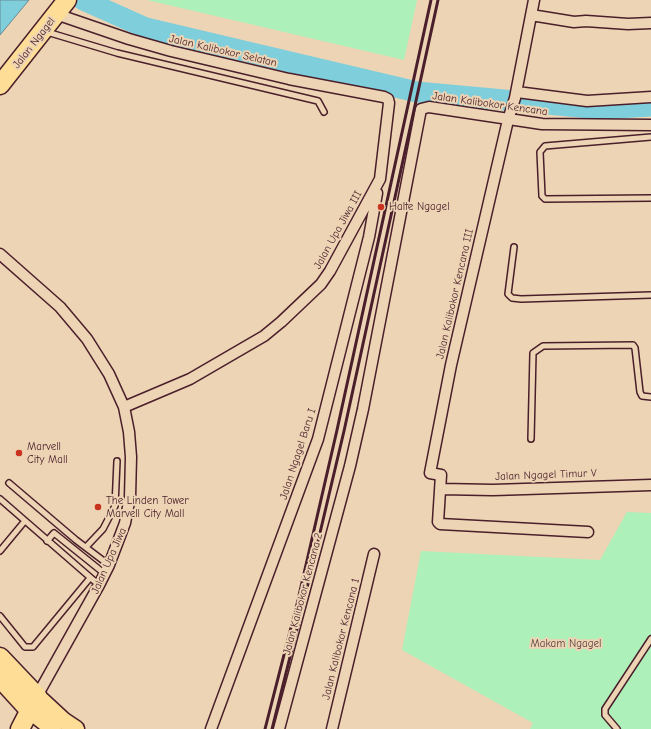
<!DOCTYPE html>
<style>
body{margin:0}
canvas{display:block;background:#ecd4b4}
</style>
<canvas width="651" height="729"></canvas>
<script>
const ctx = document.querySelector('canvas').getContext('2d');
ctx.lineJoin = 'round';
function fill(path, color) { ctx.fillStyle = color; ctx.fill(path, 'evenodd'); }
const poly = rows => new Path2D(rows.map(r => 'M' + r).join(''));
function stroke(path, color, width, dash) { ctx.strokeStyle = color; ctx.lineWidth = width; ctx.lineCap = dash ? 'butt' : 'round'; ctx.setLineDash(dash || []); ctx.stroke(path); }
function drawText(font, color, halo, rows, align = 'center') {
  ctx.font = font + ' "Comic Neue",sans-serif'; ctx.lineWidth = 4; ctx.setLineDash([]); ctx.textBaseline = 'middle'; ctx.strokeStyle = halo; ctx.fillStyle = color; for (const [text, x, y, turn = 0] of rows) {
    ctx.save(); ctx.translate(x, y); ctx.rotate((+turn || 0) * Math.PI / 180); ctx.textAlign = isNaN(turn) ? turn : align; if (halo) ctx.strokeText(text, 0, 0); ctx.fillText(text, 0, 0); ctx.restore();
  }
}
const green = poly([
 [147,0,417,0,404,60],
 [627,512,651,513,651,729,530,729,533,723,402,650,421,551,600,560]
]);
const water = poly([
 [0,0,29,0,0,35,0,0]
]);
const river = poly([
 [83,0,146,28,417,92,601,109,651,106]
]);
const lane = poly([
 [47,32,117,53,318,101,324,112],
 [651,137,545,146,540,152,542,196,545,199,651,198],
 [514,247,508,294,512,298,521,299,651,295],
 [531,439,533,353,543,346,633,345,635,348,640,392,642,396,651,397],
 [9,483,76,540,109,565],
 [0,499,99,585],
 [47,541,54,533,105,574],
 [86,547,103,529,115,506,117,461],
 [0,551,24,522],
 [0,616,25,647,33,647,90,578],
 [617,729,605,715,605,709,651,639]
]);
const street = poly([
 [534,0,515,98,508,120,451,365,430,473,441,475,438,522,440,524,588,532],
 [56,14,129,39,171,51,289,79,384,97,388,99,389,103,380,179,330,271,321,284,281,322,264,336,190,379,124,407],
 [531,15,574,22,586,21,628,24,651,23],
 [517,92,587,101,651,97],
 [0,254,60,307,87,339,109,374,124,407,129,432,131,457,130,497,125,523,109,565,99,585,37,696],
 [441,489,493,490,651,485],
 [211,729,318,439,369,237,377,193],
 [279,729,350,466,363,409,421,109,429,107,542,124,651,125],
 [332,729,374,554]
]);
const primary = poly([
 [37,696,64,721,76,729],
 [29,710,53,729]
]);
const highway = poly([
 [0,85,67,0],
 [0,657,37,696,20,729],
 [0,678,29,710]
]);
const rail = poly([
 [265,729,297,604,337,430,431,0],
 [272,729,303,605,344,431,438,0]
]);
const markers = [
 [381,207,4,"#c8321e"],
 [19,453,4,"#c8321e"],
 [98,507,4,"#c8321e"]
];
const streetNames = [
 ["Jalan Ngagel",34,43,-52],
 ["Jalan Kalibokor Selatan",223,51,13],
 ["Jalan Kalibokor Kencana",490,104,8],
 ["Jalan Upa Jiwa III",338,230,-61],
 ["Jalan Kalibokor Kencana III",455,294,-77],
 ["Jalan Ngagel Baru I",298,454,-72],
 ["Jalan Ngagel Timur V",546,475,-2],
 ["Jalan Upa Jiwa",109,561,-66],
 ["Jalan Kalibokor Kencana 2",303,594,-75],
 ["Jalan Kalibokor Kencana 1",341,639,-76]
];
const poiNames = [
 ["Halte Ngagel",389,207],
 ["Marvell",27,447],
 ["City Mall",27,460],
 ["The Linden Tower",106,501],
 ["Marvell City Mall",106,514]
];
const parkNames = [
 ["Makam Ngagel",566,644]
];
fill(green, '#adf0ba');
fill(water, '#7fcedb');
stroke(water, '#6a8895', 1);
stroke(river, '#7fcedb', 21);
stroke(lane, '#4a1f2b', 8);
stroke(street, '#4a1f2b', 13);
stroke(primary, '#4a1f2b', 19);
stroke(highway, '#4a1f2b', 21);
stroke(lane, '#ecd4b4', 5);
stroke(street, '#ecd4b4', 10);
stroke(primary, '#fede96', 16);
stroke(highway, '#fede96', 18);
stroke(rail, '#4a1f2b', 3);
for (const [x, y, r, color] of markers) { const dot = new Path2D(); dot.arc(x, y, r, 0, 2 * Math.PI); ctx.fillStyle = color; ctx.fill(dot); stroke(dot, '#ecd4b4', 1.5); }
drawText('11px', '#4a1f2b', '#ecd4b4', streetNames);
drawText('11px', '#4a1f2b', '#ecd4b4', poiNames, 'left');
drawText('11px', '#593e40', '#ecd4b4', parkNames);
</script>
